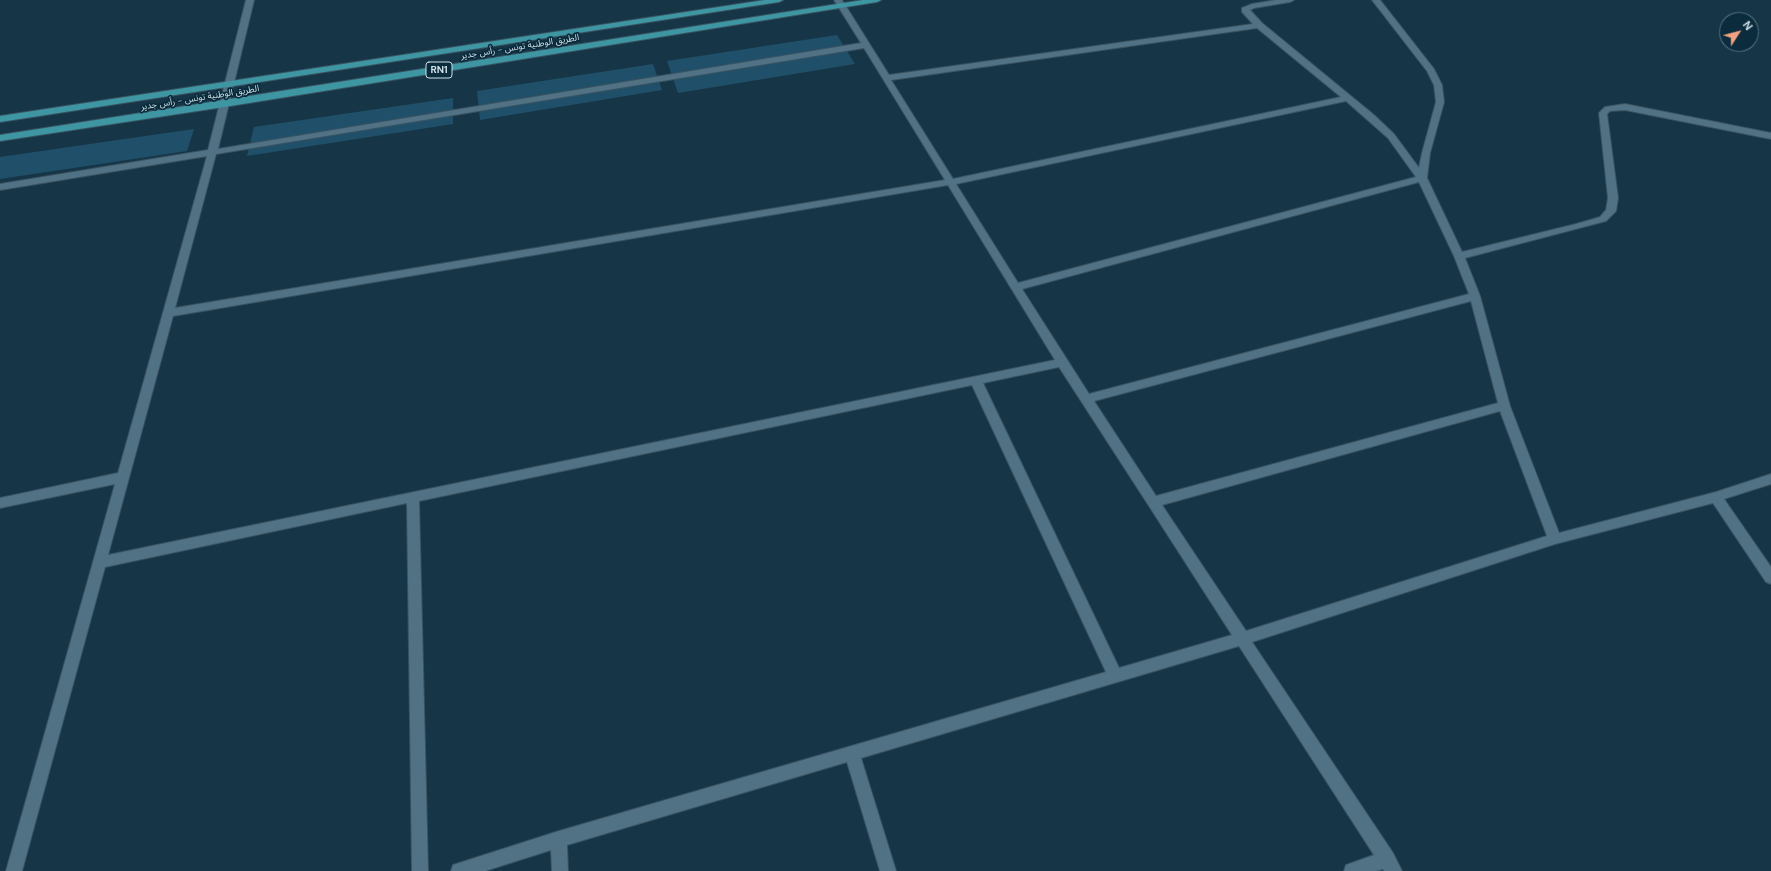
<!DOCTYPE html>
<meta charset="utf-8">
<style>
body{margin:0}
#map{position:relative;width:1771px;height:871px;overflow:hidden;background:#163647;font-family:"DM Sans",sans-serif}
canvas{display:block}
.north{position:absolute;left:1719px;top:12px;width:40px;height:40px;box-sizing:border-box;background:#0b2c3c;border:1px solid #597481;border-radius:50%;rotate:54deg;font-size:11px;font-weight:700;line-height:16px;text-align:center;color:#cddfe9}
.north::after{content:'';display:block;margin:auto;width:14px;height:18px;background:#f2a080;clip-path:polygon(50% 0,100% 100%,50% 72%,0 100%)}
</style>
<div id="map">
<canvas width="1771" height="871"></canvas>
<div class="north">N</div>
</div>
<script>
const ctx = document.querySelector('canvas').getContext('2d');
ctx.lineJoin = 'round';
function fill(path, color) { ctx.fillStyle = color; ctx.fill(path, 'evenodd'); }
const poly = rows => new Path2D(rows.map(r => 'M' + r).join(''));
function stroke(path, color, width, dash) { ctx.strokeStyle = color; ctx.lineWidth = width; ctx.lineCap = dash ? 'butt' : 'round'; ctx.setLineDash(dash || []); ctx.stroke(path); }
function drawText(font, color, halo, rows, align = 'center') {
  ctx.font = font + ' "DM Sans","Noto Sans Arabic",sans-serif'; ctx.lineWidth = 3.5; ctx.setLineDash([]); ctx.textBaseline = 'middle'; ctx.strokeStyle = halo; ctx.fillStyle = color; for (const [text, x, y, turn = 0] of rows) {
    ctx.save(); ctx.translate(x, y); ctx.rotate((+turn || 0) * Math.PI / 180); ctx.textAlign = isNaN(turn) ? turn : align; if (halo) ctx.strokeText(text, 0, 0); ctx.fillText(text, 0, 0); ctx.restore();
  }
}
const green = poly([
 [837,35,855,64,678,93,667,61],
 [653,64,662,90,480,120,477,91],
 [453,98,453,124,247,156,254,127],
 [194,129,187,151,0,179,0,157]
]);
const minor = poly([
 [246,0,254,0,218,149,861,43,834,0,842,0,889,75,1253,24,1242,12,1242,8,1252,4,1276,0,1294,0,1290,2,1254,8,1250,10,1262,23,1374,115,1394,134,1419,168,1422,153,1436,102,1434,85,1427,71,1372,0,1380,0,1434,69,1442,85,1444,102,1430,153,1427,178,1462,252,1576,224,1600,217,1606,210,1608,198,1599,113,1605,107,1625,104,1771,133,1771,139,1625,110,1610,111,1607,114,1618,198,1616,211,1606,221,1465,258,1480,296,1510,406,1559,533,1716,492,1771,474,1771,484,1724,499,1771,567,1771,584,1766,582,1713,503,1555,544,1252,642,1393,853,1402,871,1384,871,1383,869,1376,871,1344,871,1346,865,1374,855,1239,646,861,758,896,871,880,871,847,762,567,845,568,871,552,871,551,850,485,871,451,871,453,865,459,863,559,831,1106,672,972,385,419,501,428,871,412,871,407,503,105,567,22,871,6,871,115,484,0,508,0,498,118,473,207,156,0,190,0,184,208,150,246,0],
 [1257,28,1341,97,953,179,891,80,1257,28],
 [864,48,945,180,175,308,216,154,864,48],
 [1346,101,1388,138,1416,177,1018,283,956,184,1346,101],
 [1419,182,1454,256,1469,294,1089,394,1022,289,1419,182],
 [948,185,1055,360,108,555,173,316,948,185],
 [1471,301,1498,403,1156,496,1094,401,1471,301],
 [1059,367,1149,506,1232,635,1119,668,983,383,1059,367],
 [1500,411,1547,536,1246,631,1162,505,1500,411]
]);
const major = poly([
 [765,0,783,0,779,2,0,122,0,116,765,0],
 [863,0,881,0,877,2,224,107,0,141,0,135,863,0]
]);
const farStreetnames = [
 ["الطريق الوطنية تونس - رأس جدير",520,47,-9],
 ["الطريق الوطنية تونس - رأس جدير",200,98,-9]
];
const shields = [
 [439,70,26]
];
const shieldNames = [
 ["RN1",439,70]
];
fill(green, '#205069');
stroke(minor, '#395362', 2);
stroke(major, '#395362', 2);
fill(minor, '#517285');
fill(major, '#3d96a2');
drawText('9px', '#cddfe9', '#0b2c3c', farStreetnames);
for (const [x, y, w] of shields) { const box = new Path2D(); box.roundRect(x - w / 2, y - 8, w, 16, 3); ctx.fillStyle = '#0b2c3c'; ctx.fill(box); stroke(box, '#cddfe9', 1); }
drawText('bold 10px', '#cddfe9', null, shieldNames);
</script>
